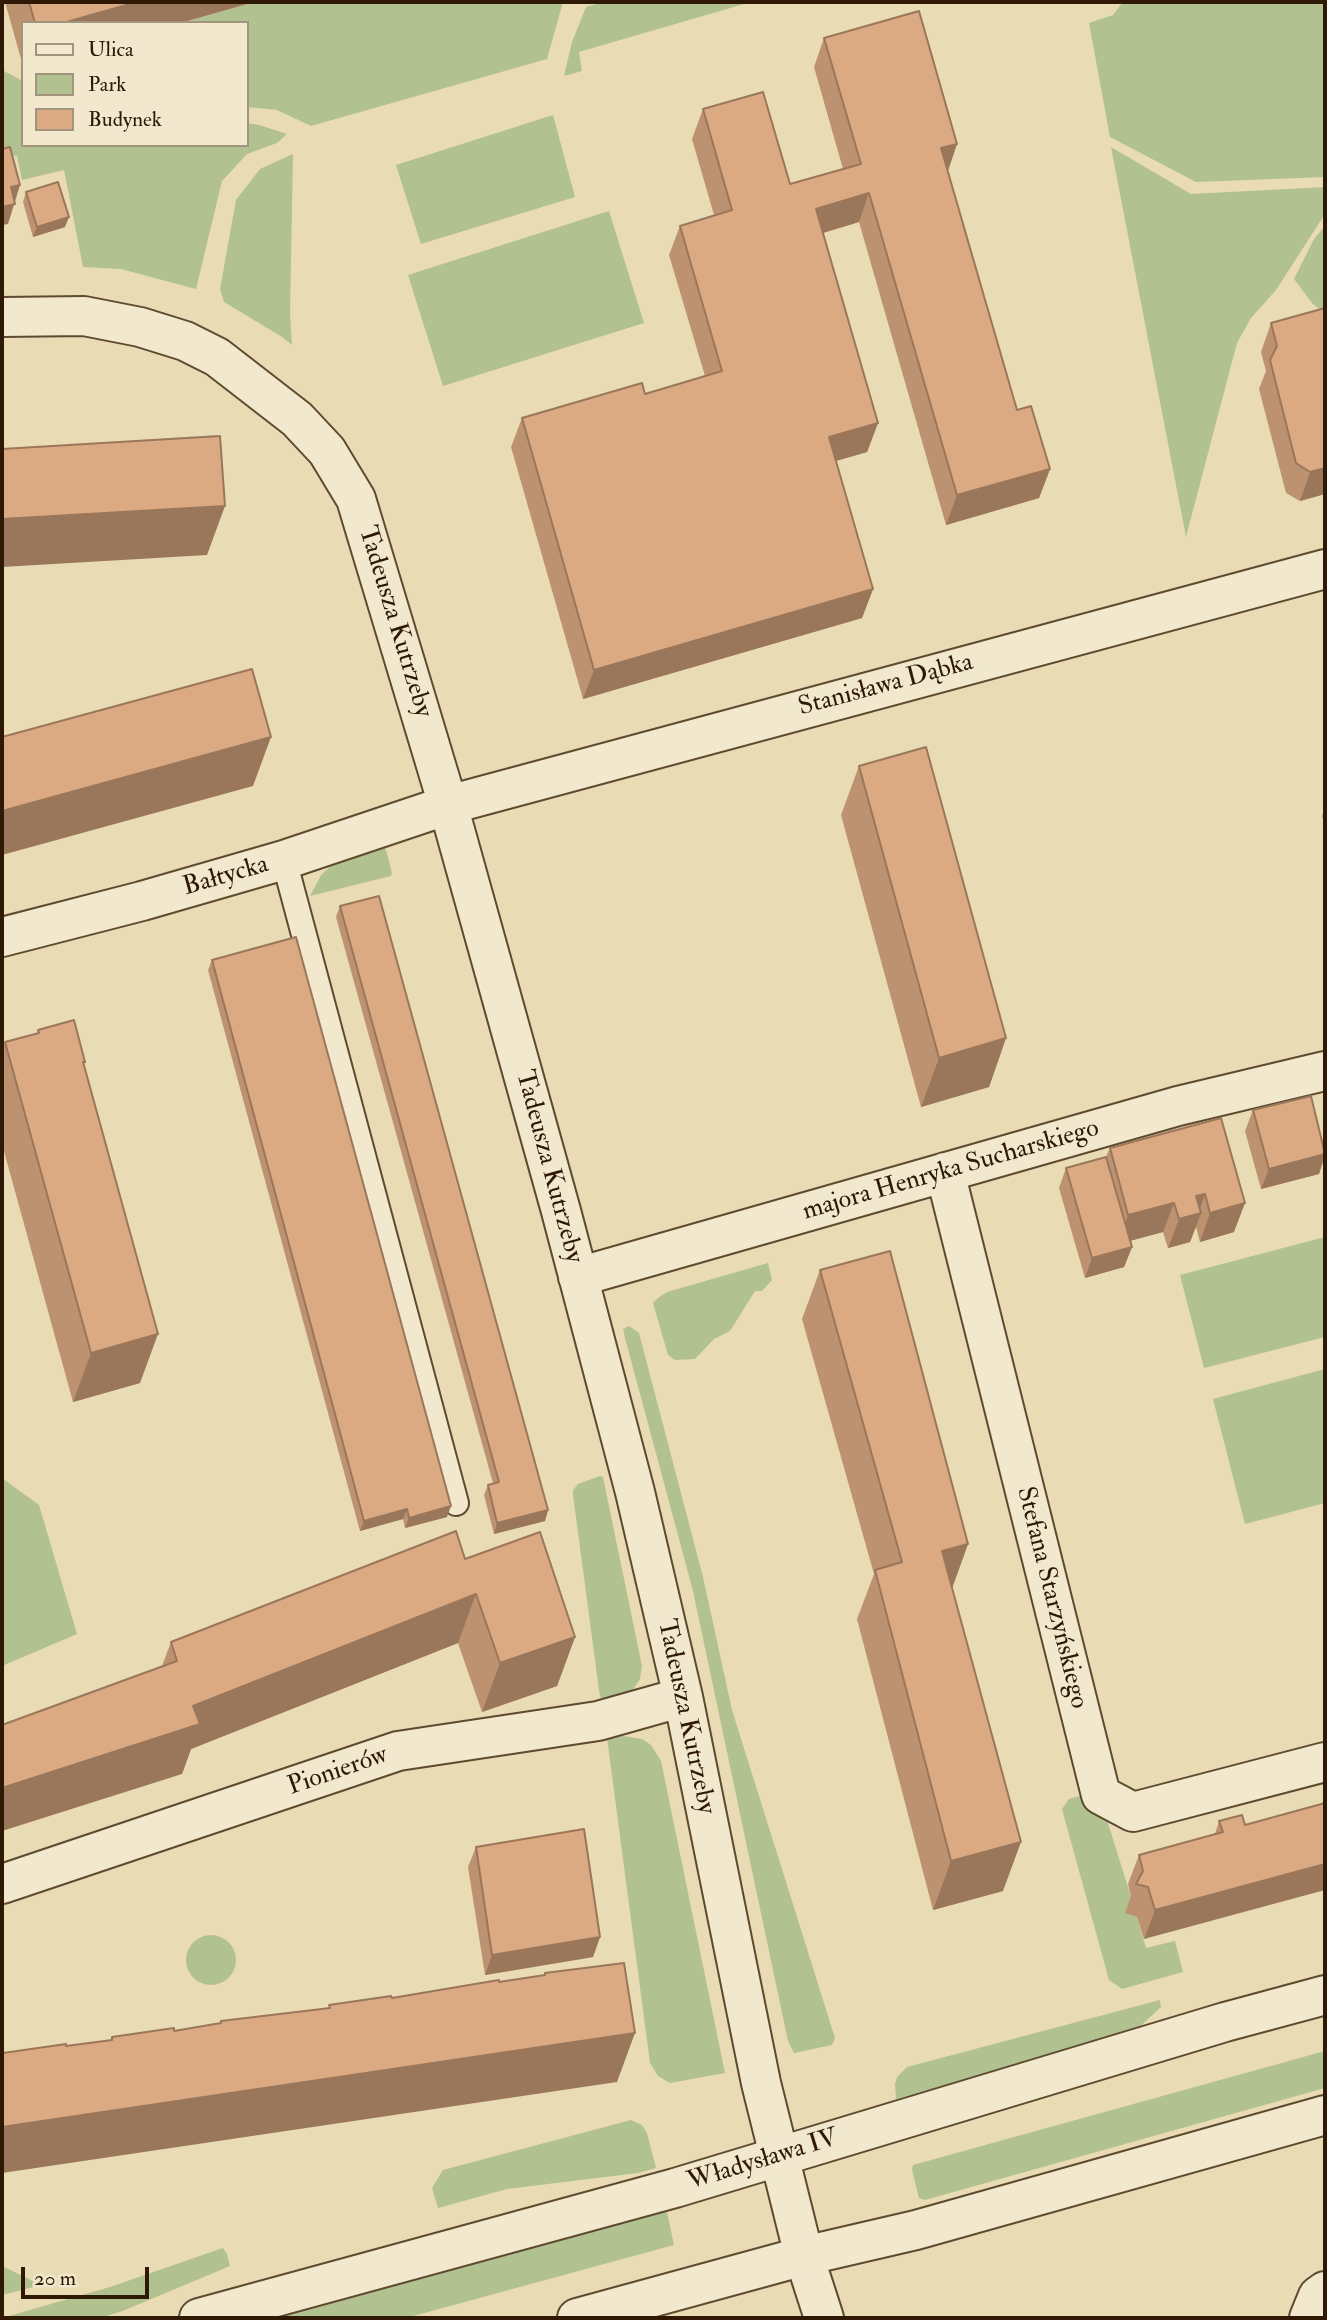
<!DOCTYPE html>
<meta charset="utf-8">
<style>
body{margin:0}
#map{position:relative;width:1327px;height:2320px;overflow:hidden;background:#e9dbb3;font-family:"IM FELL Double Pica",serif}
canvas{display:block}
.frame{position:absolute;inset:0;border:4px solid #2f1904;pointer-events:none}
.legend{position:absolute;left:21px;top:21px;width:228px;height:126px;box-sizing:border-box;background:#f1e8ce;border:2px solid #a3957d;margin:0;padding:9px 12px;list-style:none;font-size:21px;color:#2f1904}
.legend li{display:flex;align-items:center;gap:14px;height:35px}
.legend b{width:35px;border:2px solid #a3957d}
.scale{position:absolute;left:21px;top:2267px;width:128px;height:32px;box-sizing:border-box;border:4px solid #2f1904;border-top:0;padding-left:9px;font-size:21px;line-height:24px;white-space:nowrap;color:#2f1904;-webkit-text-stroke:5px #f1e8ce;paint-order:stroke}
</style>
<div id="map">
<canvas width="1327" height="2320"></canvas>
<div class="frame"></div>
<ul class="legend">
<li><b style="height:9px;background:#f1e8ce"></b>Ulica</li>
<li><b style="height:19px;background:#b2c190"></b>Park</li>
<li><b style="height:19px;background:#dcaa82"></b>Budynek</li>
</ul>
<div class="scale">20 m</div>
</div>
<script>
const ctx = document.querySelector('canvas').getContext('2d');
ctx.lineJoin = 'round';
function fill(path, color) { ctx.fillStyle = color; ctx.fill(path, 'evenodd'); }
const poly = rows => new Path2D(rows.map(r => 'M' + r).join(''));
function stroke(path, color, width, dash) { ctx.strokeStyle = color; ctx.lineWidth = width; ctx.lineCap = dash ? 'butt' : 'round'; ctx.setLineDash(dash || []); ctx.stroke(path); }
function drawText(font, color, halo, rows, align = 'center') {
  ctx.font = font + ' "IM FELL Double Pica",serif'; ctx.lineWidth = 7; ctx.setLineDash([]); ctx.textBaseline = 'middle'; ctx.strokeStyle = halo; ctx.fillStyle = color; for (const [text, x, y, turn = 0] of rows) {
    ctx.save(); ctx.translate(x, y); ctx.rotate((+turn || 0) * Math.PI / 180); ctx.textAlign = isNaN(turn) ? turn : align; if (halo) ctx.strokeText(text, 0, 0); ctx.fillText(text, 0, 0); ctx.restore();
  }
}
const green = poly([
 [254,2,563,2,547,59,311,126,277,110,247,107,247,23,180,23],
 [604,2,751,2,579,52,582,71,564,76,572,42,586,7],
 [1123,2,1325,2,1325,177,1196,182,1110,137,1089,23,1113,15],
 [2,65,4,71,23,81,23,145,247,145,247,123,259,125,287,134,277,143,247,154,222,181,196,289,121,269,83,267,64,170,22,180,17,156,2,155],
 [553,115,575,197,421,244,396,165],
 [1111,147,1191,194,1325,187,1325,214,1276,290,1251,318,1237,343,1186,537],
 [293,154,290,314,292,345,282,337,224,302,220,289,236,200,260,169],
 [609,211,644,323,443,386,408,275],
 [1325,226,1325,314,1312,303,1294,279,1314,239],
 [385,846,392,873,391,876,310,896,321,875,336,861],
 [1325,1237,1325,1337,1204,1368,1180,1275],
 [768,1263,772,1280,762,1291,755,1291,730,1331,714,1339,695,1359,675,1360,668,1355,653,1303,658,1298,667,1292],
 [629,1326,639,1333,703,1577,732,1710,835,2038,832,2045,794,2053,788,2041,693,1591,625,1338,623,1329],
 [1325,1369,1325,1503,1245,1524,1213,1399],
 [600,1476,603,1477,642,1666,640,1679,632,1691,616,1701,602,1704,599,1690,573,1495,573,1490,578,1484],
 [2,1478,39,1505,77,1634,2,1666],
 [623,1736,642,1739,651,1745,661,1761,725,2073,670,2083,658,2076,650,2063,607,1738],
 [1098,1791,1132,1900,1126,1913,1137,1917,1146,1948,1175,1941,1183,1972,1122,1989,1109,1980,1062,1809,1069,1799],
 '186 1960a25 25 0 1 1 50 0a25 25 0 1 1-50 0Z',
 [1160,2000,1161,2007,1133,2033,896,2099,895,2084,897,2077,907,2067],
 [1325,2051,1325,2088,925,2200,919,2198,912,2170,913,2165],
 [631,2120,642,2125,647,2133,656,2168,638,2173,507,2189,438,2208,432,2188,443,2170],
 [664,2211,667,2212,674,2245,406,2318,272,2318],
 [223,2248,227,2254,230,2266,125,2310,101,2318,2,2318,110,2287],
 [2,2266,41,2285,2,2295]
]);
const service = poly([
 [284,860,456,1503]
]);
const minor = poly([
 [2,317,84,316,140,327,185,341,217,357,297,419,327,451,356,499,448,805,561,1211,635,1492,683,1697,761,2083,804,2256,824,2318],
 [2,937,142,901,284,860,448,805,1325,569],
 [945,1172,1101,1795,1133,1812,1325,1762],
 [578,1277,1178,1106,1325,1071],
 [2,1884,398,1751,598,1721,683,1697],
 [1309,2318,1318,2296,1325,2291]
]);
const tertiary = poly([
 [199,2318,675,2188,1225,2022,1325,1995],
 [577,2318,804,2256,916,2230,1325,2115]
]);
const wall = poly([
 [5,2,254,2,180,23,23,23,23,66],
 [824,38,957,144,948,171,1017,410,1050,469,1039,498,946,525,859,222,823,233,878,423,867,452,836,461,873,589,862,618,583,699,511,447,522,418,645,394,705,376,669,255,680,226,714,215,692,139,703,109,790,184,843,169,814,67],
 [26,192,65,227,33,237,23,202],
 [1271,323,1325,494,1300,501,1286,493,1259,389,1266,371,1261,352],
 [859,766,1006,1038,989,1087,921,1107,841,815],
 [1325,808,1325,826,1322,816],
 [340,906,548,1510,545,1521,494,1534,484,1495,488,1485,493,1483,336,917],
 [212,960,447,1517,405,1528,403,1519,360,1531,208,970],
 [38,1030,85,1062,84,1065,140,1383,73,1402,2,1144,2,1051,5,1042,37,1034],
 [1253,1110,1325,1150,1325,1156,1319,1174,1261,1189,1245,1131],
 [1221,1118,1234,1232,1200,1242,1196,1227,1190,1242,1168,1248,1163,1232,1130,1241,1132,1247,1124,1267,1085,1278,1059,1188,1066,1168,1106,1157,1110,1148],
 [820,1270,968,1544,952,1589,1003,1891,933,1910,857,1619,874,1574,802,1319],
 [465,1559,575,1637,557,1686,482,1712,458,1643,191,1749,182,1774,162,1666,171,1642],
 [1242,1815,1144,1939,1137,1917,1125,1913,1131,1896,1128,1884,1139,1855,1215,1834,1219,1821],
 [476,1847,600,1937,593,1957,485,1975,468,1867]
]);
const shadedWall = poly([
 [137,2,254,2,180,23,63,23],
 [957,144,947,173,941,148],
 [20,185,8,224,2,225,2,207,11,187],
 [869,193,859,222,806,238,816,209],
 [69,217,65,227,33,237,37,227],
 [878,423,867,452,818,466,829,437],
 [1325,468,1325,494,1300,501,1310,472],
 [1050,469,1039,498,946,525,957,495],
 [225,506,207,555,2,567,2,519],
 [873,589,862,618,583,699,594,670],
 [271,737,253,786,2,855,2,811],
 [1006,1038,989,1087,921,1107,939,1058],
 [1325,1154,1319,1174,1261,1189,1269,1169],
 [1205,1194,1198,1214,1201,1213,1190,1242,1168,1248,1179,1219,1196,1196],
 [1174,1203,1163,1232,1118,1244,1128,1215],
 [1245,1203,1234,1232,1200,1242,1210,1213],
 [1132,1247,1124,1267,1085,1278,1092,1258],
 [158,1334,140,1383,73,1402,91,1353],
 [451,1506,447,1517,405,1528,409,1518],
 [407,1509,403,1519,360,1531,364,1521],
 [548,1510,545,1521,494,1534,497,1523],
 [968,1544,950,1593,942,1551],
 [476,1594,458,1643,191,1749,182,1774,2,1831,2,1788,193,1706],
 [575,1637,557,1686,482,1712,500,1663],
 [1021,1842,1003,1891,933,1910,951,1861],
 [1325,1864,1325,1890,1144,1939,1155,1910],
 [600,1937,593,1957,485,1975,492,1955],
 [635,2033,617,2082,2,2173,2,2127]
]);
const building = poly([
 [29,2,137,2,63,23,35,23,29,2],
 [919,11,957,144,941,148,1017,410,1031,406,1050,469,957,495,869,193,816,209,878,423,829,437,873,589,594,670,522,418,642,383,645,394,722,371,680,226,732,210,703,109,763,92,790,184,861,164,824,38,919,11],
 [10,147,20,185,11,187,15,204,2,207,2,149,10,147],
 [58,182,69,217,37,227,26,192,58,182],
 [1325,308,1325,468,1310,472,1296,463,1270,360,1277,346,1271,323,1325,308],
 [220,436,225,506,2,519,2,449,220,436],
 [252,669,271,737,2,811,2,737,252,669],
 [926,747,1006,1038,939,1058,859,766,926,747],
 [379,896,548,1510,497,1523,488,1485,499,1482,340,906,379,896],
 [296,937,451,1506,409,1518,407,1509,364,1521,212,960,296,937],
 [74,1020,85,1062,83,1062,85,1069,158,1334,91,1353,5,1042,39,1033,38,1030,74,1020],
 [1311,1096,1325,1154,1269,1169,1253,1110,1311,1096],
 [1221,1118,1245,1203,1210,1213,1205,1194,1196,1196,1201,1213,1179,1219,1174,1203,1128,1215,1110,1148,1221,1118],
 [1106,1157,1132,1247,1092,1258,1066,1168,1106,1157],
 [890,1251,968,1544,942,1551,1021,1842,951,1861,875,1570,902,1562,820,1270,890,1251],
 [456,1531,465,1559,540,1532,575,1637,500,1663,476,1594,193,1706,200,1724,2,1788,2,1725,177,1661,171,1642,456,1531],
 [1325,1803,1325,1864,1155,1910,1148,1887,1136,1884,1143,1871,1139,1855,1223,1832,1219,1821,1242,1815,1245,1825,1325,1803],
 [584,1829,600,1937,492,1955,476,1847,584,1829],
 [624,1963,635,2033,2,2127,2,2056,3,2056,3,2053,66,2044,66,2046,112,2040,112,2037,174,2028,174,2031,221,2023,221,2021,330,2008,329,2005,391,1996,392,1998,499,1980,499,1982,545,1975,545,1973,624,1963]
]);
const streetNames = [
 ["Tadeusza Kutrzeby",394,622,73],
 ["Stanisława Dąbka",886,686,-15],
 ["Bałtycka",226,877,-16],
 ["Tadeusza Kutrzeby",548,1167,75],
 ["majora Henryka Sucharskiego",951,1171,-16],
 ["Stefana Starzyńskiego",1051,1598,76],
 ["Tadeusza Kutrzeby",685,1717,78],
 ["Pionierów",338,1772,-19],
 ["Władysława IV",763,2161,-17]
];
fill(green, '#b2c190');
stroke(service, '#5e4a30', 28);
stroke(minor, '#5e4a30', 42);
stroke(tertiary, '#5e4a30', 42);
stroke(service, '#f1e8ce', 24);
stroke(minor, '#f1e8ce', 38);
stroke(tertiary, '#f1e8ce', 38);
fill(wall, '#bd9270');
fill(shadedWall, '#9a775b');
fill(building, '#dcaa82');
stroke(building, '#9a775b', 2);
drawText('26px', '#2f1904', '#f1e8ce', streetNames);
</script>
